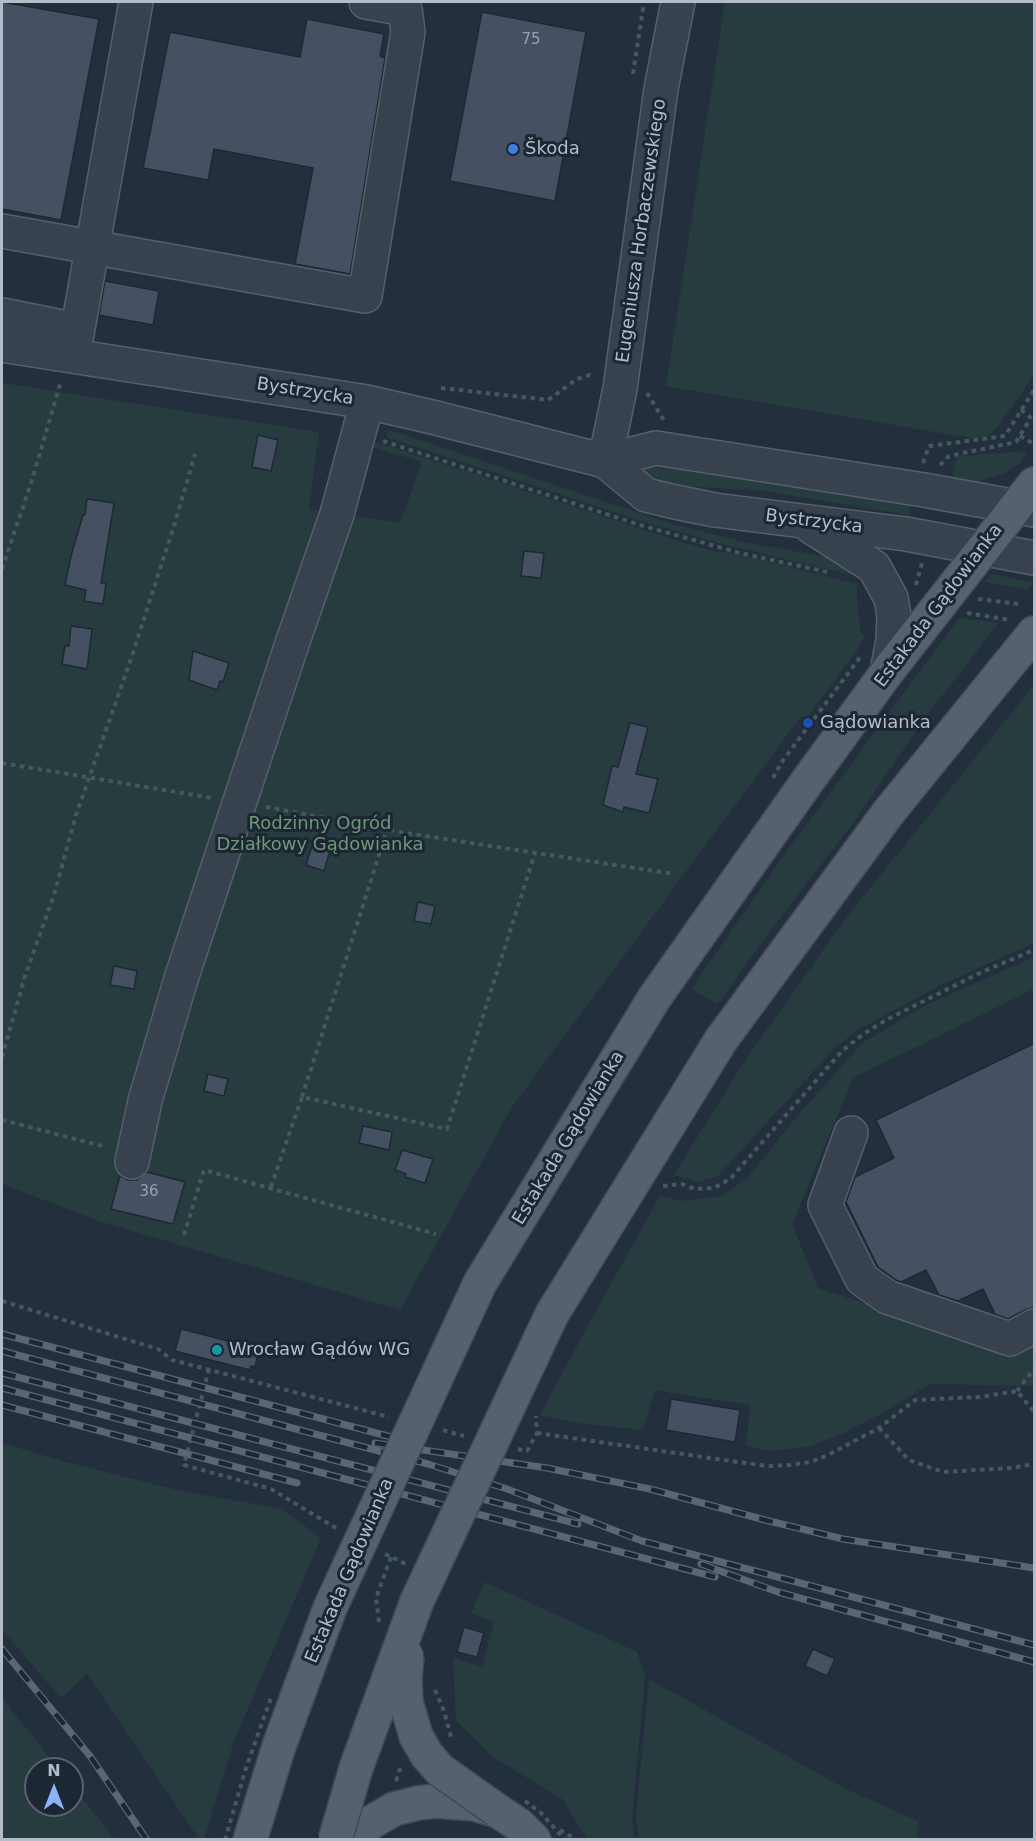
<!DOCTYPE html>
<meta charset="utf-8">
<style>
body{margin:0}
#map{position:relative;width:1036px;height:1841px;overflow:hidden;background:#242f3e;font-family:"DejaVu Sans",sans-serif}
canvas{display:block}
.frame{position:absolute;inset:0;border:3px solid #b4bcc9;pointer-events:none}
.north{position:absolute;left:24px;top:1757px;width:60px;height:60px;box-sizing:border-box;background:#1d2633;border:2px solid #59626f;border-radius:50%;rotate:0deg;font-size:16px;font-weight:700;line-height:24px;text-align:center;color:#b4bcc9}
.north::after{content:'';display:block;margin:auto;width:21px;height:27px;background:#8ab4f8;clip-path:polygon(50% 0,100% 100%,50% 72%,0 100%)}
</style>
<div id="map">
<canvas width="1036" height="1841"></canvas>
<div class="frame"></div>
<div class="north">N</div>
</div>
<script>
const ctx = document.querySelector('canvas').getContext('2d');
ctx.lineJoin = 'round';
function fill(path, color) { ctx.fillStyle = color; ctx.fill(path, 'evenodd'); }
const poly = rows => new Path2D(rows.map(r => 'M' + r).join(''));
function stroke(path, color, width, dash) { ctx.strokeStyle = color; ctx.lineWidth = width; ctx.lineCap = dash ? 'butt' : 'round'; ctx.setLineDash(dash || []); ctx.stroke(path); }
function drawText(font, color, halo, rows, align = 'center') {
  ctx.font = font + ' "DejaVu Sans",sans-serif'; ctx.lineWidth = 6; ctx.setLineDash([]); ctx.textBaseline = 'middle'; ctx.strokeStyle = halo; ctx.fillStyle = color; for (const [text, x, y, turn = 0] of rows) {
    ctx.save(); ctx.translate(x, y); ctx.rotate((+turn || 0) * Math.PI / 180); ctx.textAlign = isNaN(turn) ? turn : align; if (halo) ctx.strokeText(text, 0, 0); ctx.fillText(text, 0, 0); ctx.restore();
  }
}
const green = poly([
 [725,2,1034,2,1034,375,1000,424,989,435,976,439,666,386],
 [2,383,319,432,309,509,400,523,422,462,368,446,370,440,679,541,711,551,736,553,857,584,857,600,861,633,865,636,856,652,806,719,801,716,512,1107,400,1310,102,1222,2,1184],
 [389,430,673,524,748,543,829,557,868,579,718,543,641,521,386,437],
 [1021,451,1027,453,1019,464,1005,473,977,482,952,480,956,457],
 [635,460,912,503,909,515,764,491,668,485,653,482,632,462],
 [991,574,1033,582,1027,590,985,582],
 [959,618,999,623,927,715,854,822,771,930,718,1004,691,989,784,855],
 [1034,685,1034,943,945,983,858,1030,836,1047,717,1177,697,1182,674,1175,744,1062,845,919],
 [1034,957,1034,989,853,1078,792,1224,818,1288,1013,1352,1034,1340,1034,1386,929,1384,892,1408,838,1436,806,1447,771,1451,746,1446,750,1405,655,1390,643,1430,576,1423,540,1415,587,1327,660,1196,680,1201,723,1196,749,1176,793,1121,862,1043,926,1005],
 [2,1443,66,1462,185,1492,280,1508,321,1538,234,1741,204,1839,199,1839,87,1674,61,1698,2,1630],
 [485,1582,637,1652,645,1676,632,1817,634,1839,587,1839,562,1799,493,1757,456,1721,453,1658,482,1667,494,1622,471,1613],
 [649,1679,846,1789,918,1821,917,1839,639,1839,636,1817],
 [2,1698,59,1769,36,1769,36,1805,72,1805,72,1786,115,1839,2,1839]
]);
const building = poly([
 [2,2,99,19,61,220,2,209,2,2],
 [482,12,586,32,555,201,450,181,482,12],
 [307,19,384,34,380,56,385,58,350,274,295,264,313,168,214,149,208,180,143,168,170,32,300,57,307,19],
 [105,281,159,291,153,325,99,315,105,281],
 [258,435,278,440,271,471,252,467,258,435],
 [87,499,114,503,101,583,106,584,103,604,84,601,86,590,65,585,71,556,83,515,85,515,87,499],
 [524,551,544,553,541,578,521,576,524,551],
 [71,626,92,629,87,669,62,664,65,646,69,646,71,626],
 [193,651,229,663,223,682,220,681,217,690,189,680,193,651],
 [630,723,648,727,636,774,658,779,649,813,624,807,623,812,603,805,612,766,618,767,630,723],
 [312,846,330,851,324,871,306,865,312,846],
 [418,902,435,906,431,924,414,921,418,902],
 [114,966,137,971,134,989,110,985,114,966],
 [1035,1043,1035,1307,1025,1310,1008,1319,995,1314,983,1289,958,1301,939,1295,926,1270,901,1282,896,1280,878,1267,846,1202,855,1177,894,1158,876,1120,1035,1043],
 [208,1074,228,1079,224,1096,204,1091,208,1074],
 [363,1126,392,1132,389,1150,359,1143,363,1126],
 [402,1150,433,1159,425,1183,405,1177,406,1174,395,1170,402,1150],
 [147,1172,185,1182,173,1224,111,1209,120,1176,128,1180,137,1180,147,1172],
 [181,1329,259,1349,255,1367,251,1366,250,1370,175,1351,181,1329],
 [671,1399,740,1410,735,1442,666,1430,671,1399],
 [464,1627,484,1633,477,1657,457,1652,464,1627],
 [813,1649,835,1659,827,1676,805,1666,813,1649]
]);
const path = poly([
 [633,74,644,2],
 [441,388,548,400,577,379,590,375,593,376],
 [647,393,665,422],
 [1021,410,1034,420],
 [1020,436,1034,444],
 [383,441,640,525,740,553,827,572],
 [923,463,929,446,1005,436,1034,390],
 [940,465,949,456,1016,442,1029,421],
 [2,569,32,480,61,381],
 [916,585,922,563],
 [978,599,1019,604],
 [967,613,1010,620],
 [2,763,212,798],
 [773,778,781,763,861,656],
 [266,807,406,833,674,874],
 [2,1057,25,976,54,895,76,815,130,662,174,526,195,454],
 [302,1097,387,830],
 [2,1120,106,1147],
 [663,1186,682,1184,695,1189,714,1188,731,1178,842,1051,862,1035,886,1020,984,971,1034,950],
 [271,1187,302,1097,447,1129,535,853],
 [184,1235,204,1170,436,1234],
 [2,1301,158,1349,172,1360,389,1417],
 [209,1369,184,1465,271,1489,336,1528],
 [1017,1391,1034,1369],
 [879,1428,909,1460,943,1472,1012,1468,1034,1464],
 [443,1430,464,1436],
 [537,1433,745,1463,768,1466,791,1465,810,1462,826,1456,879,1428,915,1400,980,1397,1017,1391,1034,1412],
 [518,1449,527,1451,537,1433,536,1416],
 [385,1554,406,1564],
 [379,1622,376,1598,391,1557],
 [435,1690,444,1711,451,1737],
 [396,1781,401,1766],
 [560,1830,577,1840]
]);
const minor = poly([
 [2,231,365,296,408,32,405,9,366,2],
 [2,315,77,330],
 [2,345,367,402,432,417,605,461,646,495,675,502,715,510,906,534,1034,558],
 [73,356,136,2],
 [605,461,620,389,661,89,678,2],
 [605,461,656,448,924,490,1034,510],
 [810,526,874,567,891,598,894,616,893,640,887,672],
 [851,1133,825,1205,862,1279,887,1297,1010,1339,1034,1326],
 [132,1162,145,1101,181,979,292,644,337,514,367,402]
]);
const major = poly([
 [655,997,809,779,887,672,1034,484],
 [721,1040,888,813,1034,633],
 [250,1840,279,1746,300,1689],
 [352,1840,370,1823,394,1809,418,1803,436,1801,474,1804,498,1811,519,1825,534,1840]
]);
const rail = poly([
 [2,1334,395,1438],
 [2,1351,428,1464,507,1489,642,1541,1034,1645],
 [2,1373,578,1524],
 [2,1388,715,1577],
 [2,1405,297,1483],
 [375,1443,547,1468,650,1489,765,1520,843,1539,1034,1568],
 [701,1564,778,1592,1034,1662],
 [2,1649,90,1756,147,1840]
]);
const pathBridge = poly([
 [525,1801,541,1813,565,1840],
 [225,1840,246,1768,272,1695]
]);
const majorBridge = poly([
 [407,1656,405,1678,406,1702,416,1736,427,1755,440,1770,498,1811],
 [300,1689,330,1608,480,1283,655,997],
 [335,1840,356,1768,417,1601,552,1314,721,1040]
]);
const markers = [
 [513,149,6,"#3f7fe0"],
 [808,723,6,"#1a4fb4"],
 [217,1350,6,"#0f9aa8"]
];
const numberNames = [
 ["75",531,40],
 ["36",149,1192]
];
const poiNames = [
 ["Škoda",525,149],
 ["Gądowianka",820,723],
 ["Wrocław Gądów WG",229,1350]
];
const streetNames = [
 ["Eugeniusza Horbaczewskiego",642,231,-82],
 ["Bystrzycka",305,392,9],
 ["Bystrzycka",814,522,7],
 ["Estakada Gądowianka",939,606,-53],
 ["Estakada Gądowianka",569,1138,-59],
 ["Estakada Gądowianka",350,1571,-67]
];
const parkNames = [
 ["Rodzinny Ogród",320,824],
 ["Działkowy Gądowianka",320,845]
];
fill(green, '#263c3f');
fill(building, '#455162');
stroke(building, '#1f2835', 1.5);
stroke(minor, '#565f6c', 36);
stroke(major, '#414a57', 36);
stroke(path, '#44595c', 4, [4.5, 4.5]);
stroke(minor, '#38414e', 33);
stroke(major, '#56606e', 33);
stroke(rail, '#5a6575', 7);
stroke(rail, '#1d2633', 4.5, [14]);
stroke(majorBridge, '#414a57', 36, []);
stroke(pathBridge, '#44595c', 4, [4.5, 4.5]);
stroke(majorBridge, '#56606e', 33);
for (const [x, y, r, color] of markers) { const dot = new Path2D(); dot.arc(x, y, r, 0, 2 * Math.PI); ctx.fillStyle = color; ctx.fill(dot); stroke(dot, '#1d2633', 2); }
drawText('15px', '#98a1af', null, numberNames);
drawText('18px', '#b4bcc9', '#1d2633', poiNames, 'left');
drawText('18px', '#b4bcc9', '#1d2633', streetNames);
drawText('18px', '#6b9a76', '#1d2633', parkNames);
</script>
